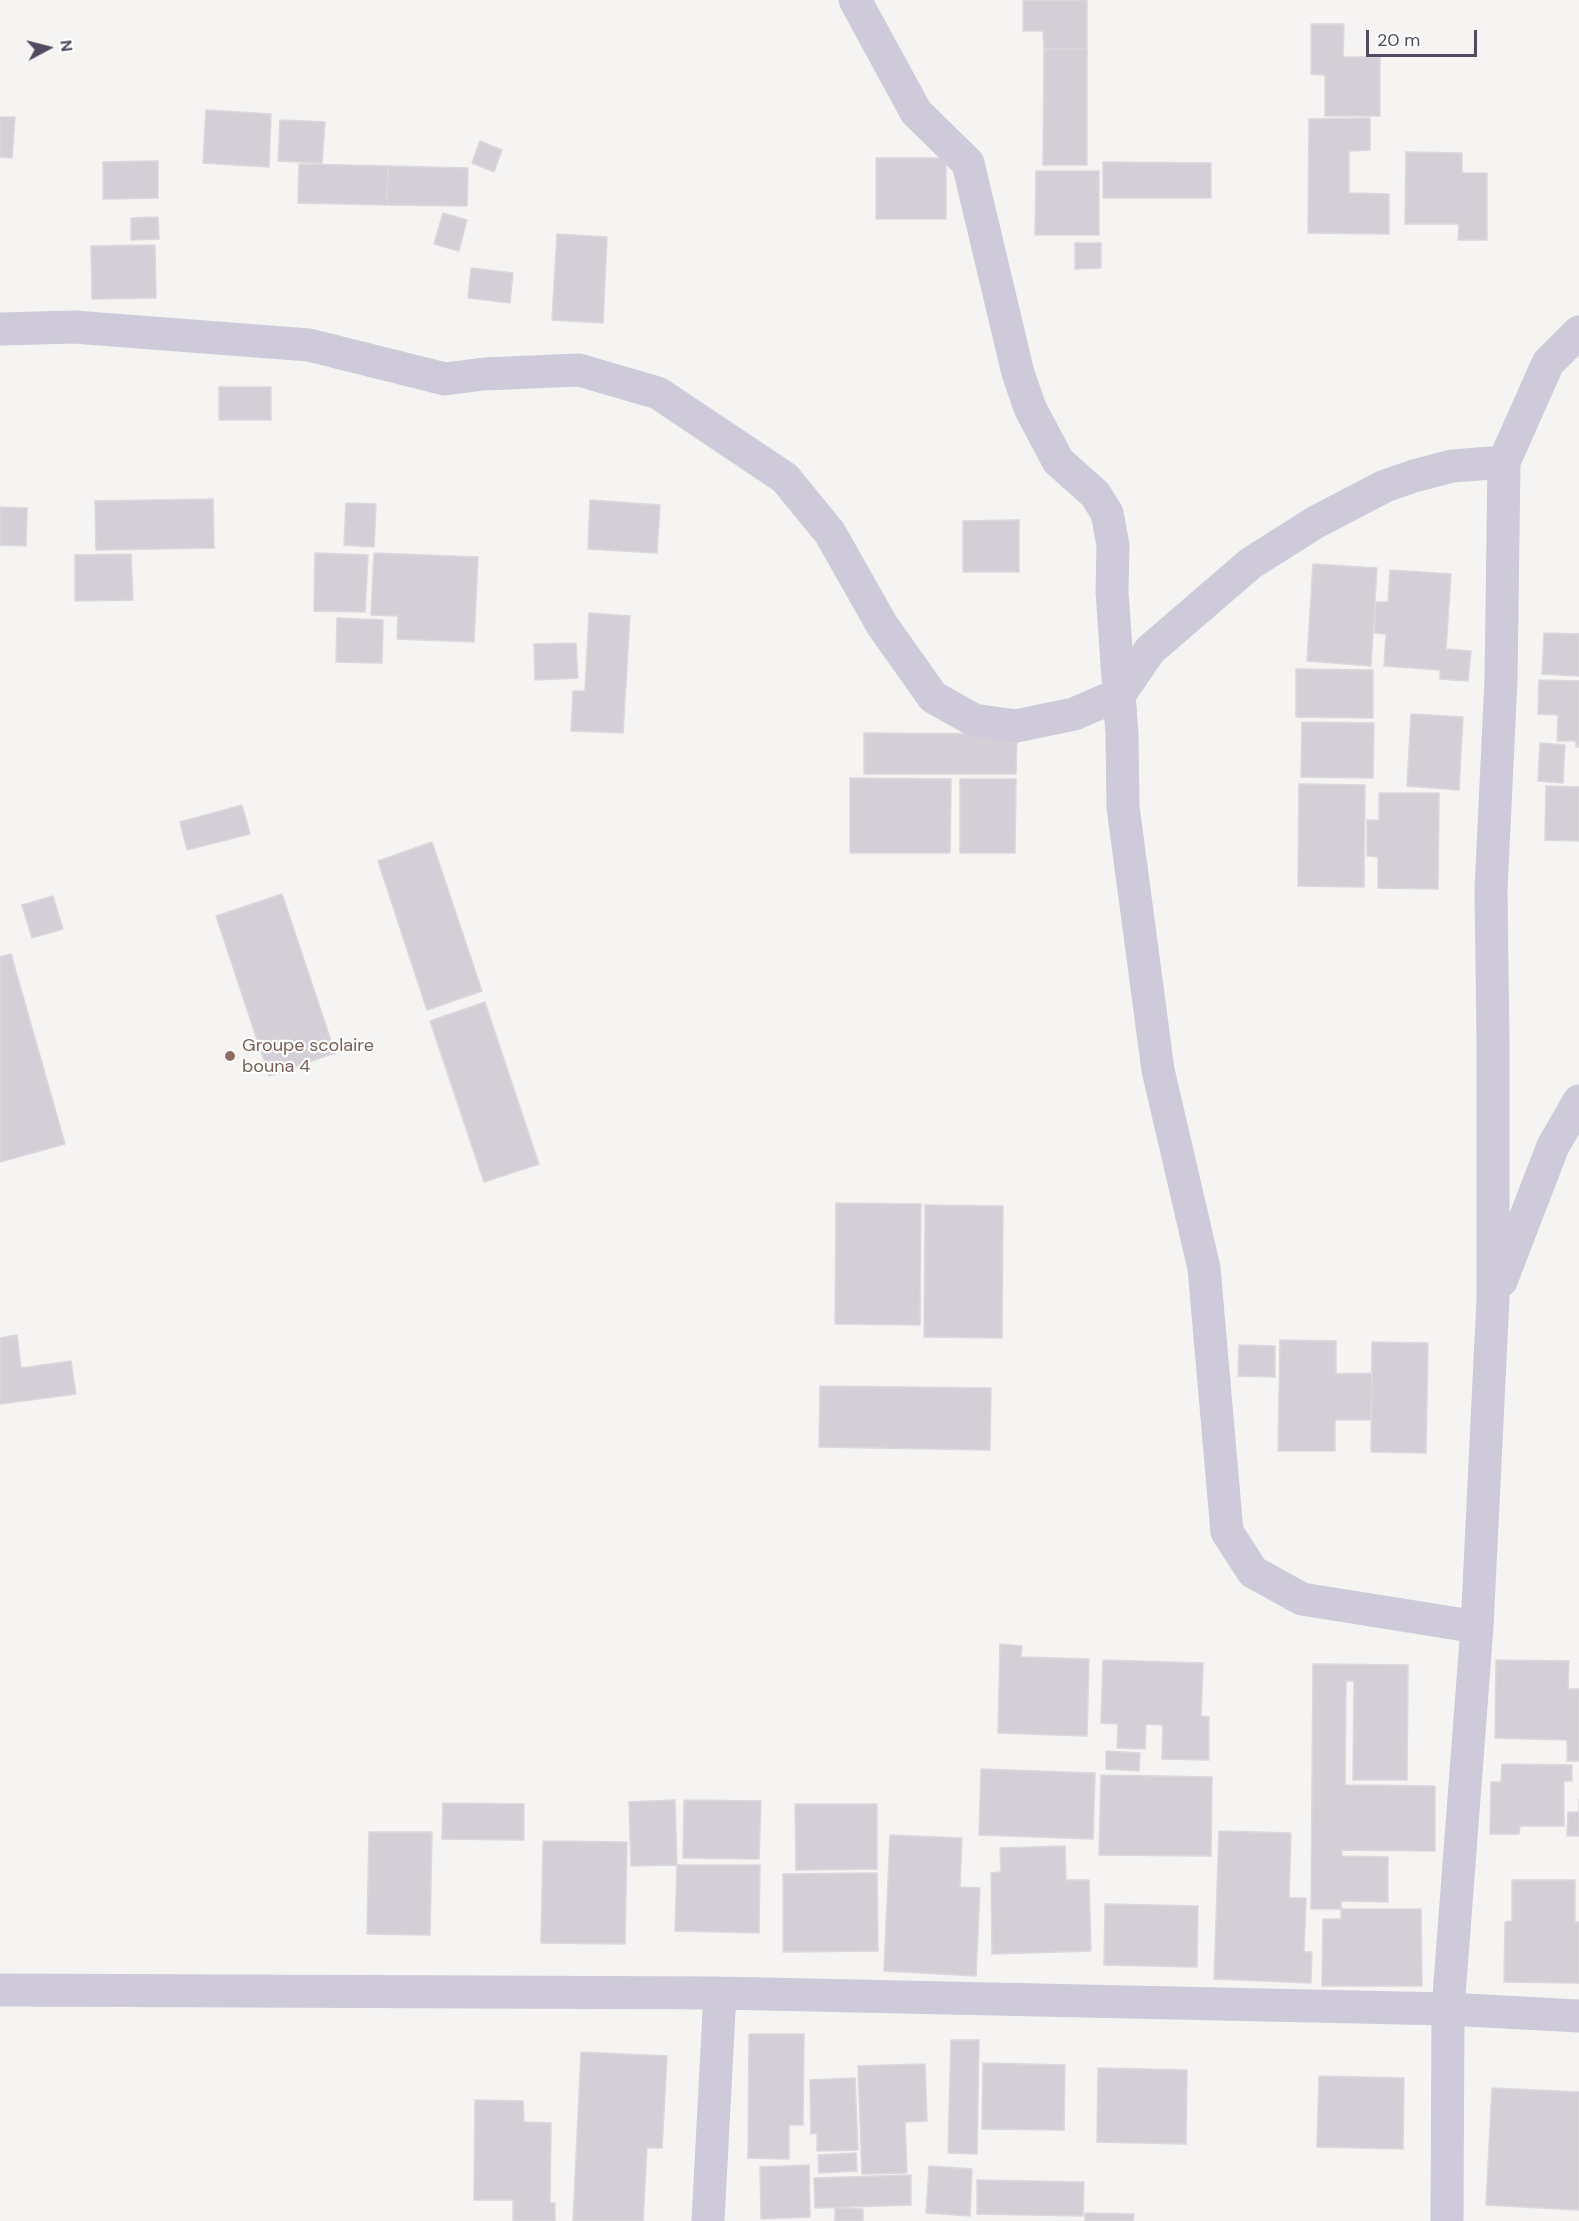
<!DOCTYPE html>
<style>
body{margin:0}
#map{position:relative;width:1579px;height:2221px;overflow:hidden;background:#f5f4f3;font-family:"DM Sans",sans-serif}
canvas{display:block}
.north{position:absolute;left:18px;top:18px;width:60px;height:60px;-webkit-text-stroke:4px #fff;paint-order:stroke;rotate:83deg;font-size:16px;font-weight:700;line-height:24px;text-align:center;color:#514a60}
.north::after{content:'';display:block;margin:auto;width:21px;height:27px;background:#514a60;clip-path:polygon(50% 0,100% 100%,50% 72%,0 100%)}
.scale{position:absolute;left:1366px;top:30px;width:111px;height:27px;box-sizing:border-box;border:3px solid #514a60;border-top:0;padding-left:8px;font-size:18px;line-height:21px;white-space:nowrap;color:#514a60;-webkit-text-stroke:4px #fff;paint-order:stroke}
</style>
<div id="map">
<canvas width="1579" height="2221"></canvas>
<div class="north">N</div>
<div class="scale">20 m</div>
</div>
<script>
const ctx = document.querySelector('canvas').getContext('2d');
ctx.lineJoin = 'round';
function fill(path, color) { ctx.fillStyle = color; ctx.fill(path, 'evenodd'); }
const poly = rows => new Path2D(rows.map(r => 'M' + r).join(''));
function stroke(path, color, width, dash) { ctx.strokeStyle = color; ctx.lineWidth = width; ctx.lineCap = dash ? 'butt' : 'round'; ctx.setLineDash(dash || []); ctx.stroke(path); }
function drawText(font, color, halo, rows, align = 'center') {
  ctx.font = font + ' "DM Sans",sans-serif'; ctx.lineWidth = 4.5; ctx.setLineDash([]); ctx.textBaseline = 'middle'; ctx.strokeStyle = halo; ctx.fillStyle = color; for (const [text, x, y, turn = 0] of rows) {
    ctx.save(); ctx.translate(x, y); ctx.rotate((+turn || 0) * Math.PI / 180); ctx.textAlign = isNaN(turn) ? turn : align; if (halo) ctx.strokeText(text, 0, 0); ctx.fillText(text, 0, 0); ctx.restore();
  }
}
const building = poly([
 [1023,0,1087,0,1087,49,1044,49,1043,31,1023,31,1023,0],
 [1311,24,1344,24,1343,57,1380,57,1380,116,1325,116,1325,75,1311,74,1311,24],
 [1044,49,1087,49,1087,165,1043,165,1044,49],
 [206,110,271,114,269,167,203,163,206,110],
 [0,117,15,117,12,158,0,157,0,117],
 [1370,118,1370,150,1349,151,1349,193,1389,194,1389,234,1308,233,1309,119,1370,118],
 [280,120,325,122,322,163,278,161,280,120],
 [480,141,502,150,494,172,472,163,480,141],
 [1406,152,1462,153,1462,173,1487,173,1487,240,1458,240,1459,224,1405,224,1406,152],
 [876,158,946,158,946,219,876,219,876,158],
 [158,161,158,198,103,199,103,162,158,161],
 [1103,162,1211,163,1211,198,1103,198,1103,162],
 [299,164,388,166,387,205,298,203,299,164],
 [388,166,468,168,467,206,387,205,388,166],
 [1036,171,1099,171,1099,235,1035,235,1036,171],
 [443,213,467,220,459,251,434,244,443,213],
 [158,217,159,239,131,240,131,218,158,217],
 [557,234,607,237,603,323,552,320,557,234],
 [1075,243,1101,243,1101,268,1075,269,1075,243],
 [155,245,156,298,92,299,91,246,155,245],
 [471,268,513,273,510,303,468,298,471,268],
 [219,387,271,387,271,420,219,420,219,387],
 [213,499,214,548,96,550,95,501,213,499],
 [590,500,660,505,657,553,588,549,590,500],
 [346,503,376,504,374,547,344,545,346,503],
 [0,507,27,508,26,546,0,545,0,507],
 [1019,520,1019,572,963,572,963,521,1019,520],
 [315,553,368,555,365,612,314,611,315,553],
 [374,553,478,557,474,642,397,639,398,616,371,615,374,553],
 [131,554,133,600,75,601,75,555,131,554],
 [1313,564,1377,568,1371,666,1307,661,1313,564],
 [1390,570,1451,574,1446,649,1471,651,1468,681,1440,679,1440,670,1384,666,1386,634,1374,633,1376,602,1388,602,1390,570],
 [589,613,630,616,623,733,571,731,573,691,585,691,589,613],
 [337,618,383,620,382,663,336,662,337,618],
 [1544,633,1579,634,1579,676,1542,674,1544,633],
 [576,643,578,678,535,680,534,644,576,643],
 [1296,669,1373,670,1373,718,1296,717,1296,669],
 [1539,680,1579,681,1579,747,1576,747,1576,741,1557,741,1558,715,1538,714,1539,680],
 [1411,714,1463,717,1459,790,1407,786,1411,714],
 [1302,722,1374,723,1373,778,1301,777,1302,722],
 [864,733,1017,734,1016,774,864,774,864,733],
 [1540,743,1565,745,1563,783,1538,781,1540,743],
 [850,778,951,779,950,853,850,853,850,778],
 [960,779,1016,779,1015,853,960,853,960,779],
 [1299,784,1365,785,1364,887,1298,886,1299,784],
 [1546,786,1579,787,1579,841,1545,840,1546,786],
 [1379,793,1439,793,1438,889,1378,888,1378,857,1367,856,1367,820,1379,820,1379,793],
 [242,805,250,834,187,850,180,822,242,805],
 [432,842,482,991,427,1010,378,861,432,842],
 [282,894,335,1053,269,1076,216,916,282,894],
 [53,896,63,929,32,938,22,905,53,896],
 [11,954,65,1144,0,1162,0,957,11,954],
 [485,1002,539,1164,484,1182,430,1021,485,1002],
 [836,1203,921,1204,920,1325,835,1324,836,1203],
 [925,1205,1003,1206,1002,1338,924,1337,925,1205],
 [17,1335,21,1368,71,1361,76,1394,0,1404,0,1338,17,1335],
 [1280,1340,1336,1341,1336,1374,1372,1373,1371,1420,1335,1420,1335,1451,1278,1451,1280,1340],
 [1372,1342,1428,1343,1426,1453,1371,1452,1372,1342],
 [1239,1345,1275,1346,1275,1377,1238,1376,1239,1345],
 [820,1386,991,1388,990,1450,819,1447,820,1386],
 [1000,1644,1022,1646,1021,1657,1089,1659,1087,1736,998,1733,1000,1644],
 [1103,1660,1203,1663,1201,1716,1209,1717,1209,1760,1162,1759,1163,1725,1146,1724,1145,1749,1117,1748,1118,1724,1101,1723,1103,1660],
 [1496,1660,1569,1661,1568,1689,1579,1689,1579,1761,1567,1761,1567,1740,1495,1738,1496,1660],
 [1313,1664,1408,1665,1407,1780,1353,1780,1354,1681,1346,1681,1345,1785,1435,1786,1435,1851,1342,1850,1342,1856,1388,1857,1388,1902,1341,1901,1341,1909,1311,1909,1313,1664],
 [1106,1751,1140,1753,1139,1771,1106,1769,1106,1751],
 [1502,1764,1572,1765,1572,1781,1564,1781,1564,1826,1520,1826,1519,1834,1490,1834,1491,1782,1501,1782,1502,1764],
 [981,1769,1095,1773,1093,1839,979,1835,981,1769],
 [1101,1775,1212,1777,1211,1856,1099,1855,1101,1775],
 [675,1800,677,1865,631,1866,629,1802,675,1800],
 [684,1800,761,1801,759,1859,683,1858,684,1800],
 [1579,1800,1579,1836,1567,1836,1568,1812,1579,1812,1579,1800],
 [443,1803,524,1804,524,1840,442,1839,443,1803],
 [795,1804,877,1804,877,1869,796,1870,795,1804],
 [1219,1831,1291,1833,1289,1898,1306,1898,1304,1952,1312,1952,1311,1983,1214,1979,1219,1831],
 [369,1832,432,1832,430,1935,367,1934,369,1832],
 [890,1835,962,1838,960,1887,980,1888,976,1976,884,1971,890,1835],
 [543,1841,627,1842,625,1944,541,1943,543,1841],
 [1065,1846,1066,1880,1089,1880,1091,1951,992,1954,991,1873,1001,1872,1000,1848,1065,1846],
 [677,1865,760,1865,759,1933,675,1931,677,1865],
 [877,1873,878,1951,783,1952,783,1874,877,1873],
 [1512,1880,1575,1880,1575,1922,1579,1922,1579,1983,1504,1982,1505,1922,1512,1921,1512,1880],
 [1105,1904,1198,1906,1197,1967,1104,1965,1105,1904],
 [1341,1909,1421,1909,1422,1986,1322,1986,1323,1919,1341,1919,1341,1909],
 [749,2034,804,2034,803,2125,789,2125,789,2159,748,2158,749,2034],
 [951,2040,979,2040,977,2154,948,2153,951,2040],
 [581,2052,667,2056,662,2148,647,2148,643,2221,573,2221,581,2052],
 [983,2063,1065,2065,1064,2130,982,2129,983,2063],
 [925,2064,927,2121,905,2122,907,2173,862,2174,858,2066,925,2064],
 [1098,2068,1187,2070,1186,2144,1097,2142,1098,2068],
 [1319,2076,1404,2078,1403,2149,1317,2147,1319,2076],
 [855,2078,858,2150,817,2151,817,2133,811,2134,810,2080,855,2078],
 [1492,2088,1579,2092,1579,2210,1486,2205,1492,2088],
 [475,2100,523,2101,524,2122,551,2123,550,2203,555,2203,555,2221,513,2221,513,2200,474,2200,475,2100],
 [856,2153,857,2171,819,2173,818,2155,856,2153],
 [809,2165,810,2217,761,2219,760,2167,809,2165],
 [929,2166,972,2169,970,2216,926,2213,929,2166],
 [911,2175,911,2205,815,2208,814,2178,911,2175],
 [977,2180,1084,2182,1083,2216,977,2214,977,2180],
 [835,2208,863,2209,863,2221,835,2221,835,2208],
 [1085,2213,1134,2214,1133,2221,1085,2221,1085,2213]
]);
const minor = poly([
 [855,0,916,112,968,163,1018,373,1030,408,1058,461,1095,494,1107,513,1113,545,1112,592,1122,735,1123,807,1158,1070,1204,1268,1227,1532,1253,1572,1302,1599,1477,1627],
 [0,329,74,327,309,345,445,379,484,374,579,370,658,393,785,478,830,533,882,625,933,697,974,720,1016,726,1074,714,1120,694,1150,650,1251,563,1316,522,1385,486,1414,476,1452,466,1504,462],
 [1501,1281,1553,1146,1579,1101],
 [0,1990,720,1993,1448,2009,1579,2016],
 [708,2221,720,1993],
 [1447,2221,1448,2009,1477,1627,1493,1299,1493,1042,1491,890,1501,680,1504,462,1548,363,1579,332]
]);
const markers = [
 [230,1056,6,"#8d6e63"]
];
const educationNames = [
 ["Groupe scolaire",242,1046],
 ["bouna 4",242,1067]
];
fill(building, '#d4cfd7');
stroke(building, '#dad7dd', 1.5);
stroke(minor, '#cecad9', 33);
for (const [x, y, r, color] of markers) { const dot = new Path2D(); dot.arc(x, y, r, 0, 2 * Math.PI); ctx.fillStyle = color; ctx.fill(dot); stroke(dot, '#fff', 2); }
drawText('18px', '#785e54', '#fff', educationNames, 'left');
</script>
